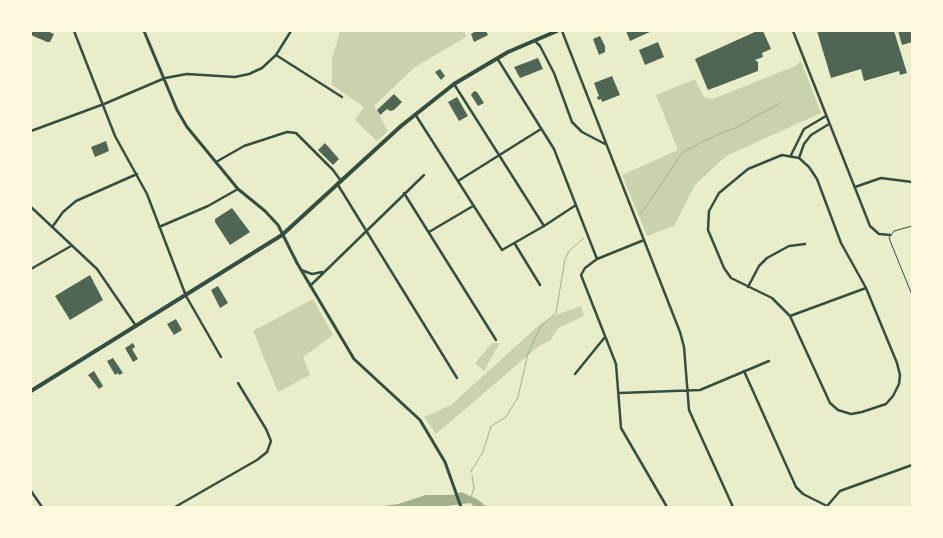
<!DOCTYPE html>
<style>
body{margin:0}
#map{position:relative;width:943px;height:538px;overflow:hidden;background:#e9edc9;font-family:"Source Sans 3",sans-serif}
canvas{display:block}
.frame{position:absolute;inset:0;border:32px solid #fefae0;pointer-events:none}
</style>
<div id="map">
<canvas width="943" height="538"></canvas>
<div class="frame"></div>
</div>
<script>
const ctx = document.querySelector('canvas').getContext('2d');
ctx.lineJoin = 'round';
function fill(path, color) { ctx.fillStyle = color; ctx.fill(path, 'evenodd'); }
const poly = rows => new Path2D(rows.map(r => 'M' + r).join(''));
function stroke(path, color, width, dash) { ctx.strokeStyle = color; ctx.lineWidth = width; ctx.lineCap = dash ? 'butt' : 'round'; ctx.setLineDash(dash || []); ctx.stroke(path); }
const green = poly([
 [340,31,464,31,466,37,415,67,374,106,388,131,377,141,355,120,364,107,332,85,332,59],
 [801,61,821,113,726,156,695,185,674,226,647,236,622,175,678,150,656,95,695,79,704,97,713,99,795,66],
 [313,299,333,335,303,357,310,375,278,392,253,331],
 [581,306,584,316,558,328,551,340,539,346,436,434,424,417,451,405,539,325,556,315],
 [492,343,500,343,484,371,475,363]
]);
const water = poly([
 [461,492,477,499,487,507,474,507,471,503,439,507,376,507,398,504,426,495,453,495]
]);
const stream = poly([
 [640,215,683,152,708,139,737,127,780,103],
 [470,473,483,452,491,426,506,417,518,397,528,353,541,326,556,313,565,259,569,251,584,238],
 [471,497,474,488,472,476]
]);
const building = poly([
 [32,31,47,31,54,34,50,42,47,42,31,35],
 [476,31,486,31,488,35,474,42,471,34],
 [626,31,652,31,630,41],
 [763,31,771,49,762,53,763,57,755,60,758,62,758,71,708,90,695,59,755,32],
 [817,31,894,31,907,73,900,75,899,71,864,81,861,69,831,78],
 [898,31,912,31,912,42,902,45],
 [600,36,605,46,605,52,599,55,593,39],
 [658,42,664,57,645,65,639,50],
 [538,58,543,69,520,78,514,67],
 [440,69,445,76,441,80,435,72],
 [612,76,620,95,602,102,601,99,598,100,597,97,599,96,594,83],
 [474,91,477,92,484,103,478,106,471,95],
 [394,94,402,102,394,110,390,111,387,109,380,115,377,110],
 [457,97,468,116,459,121,448,102],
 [106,141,109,151,95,157,91,147],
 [325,143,339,159,333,165,318,150],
 [232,208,250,232,230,245,215,222,215,219],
 [90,275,103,300,70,320,55,296],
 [218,286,228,303,220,308,211,290],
 [176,319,182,330,174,335,167,324],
 [133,343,135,347,132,349,138,359,133,362,125,348],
 [113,358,123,373,119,375,118,373,115,375,107,361],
 [94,371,103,386,99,389,88,375]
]);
const service = poly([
 [912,226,894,231,889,238,912,295]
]);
const minor = poly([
 [74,31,115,136,147,194,186,296,221,357],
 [562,31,680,332,684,347,689,410,733,507],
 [793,31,870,226,879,234,890,235],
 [535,41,540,46,554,73,572,122,582,132,605,144],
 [276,55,342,97],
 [497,58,554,149,597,259],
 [454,84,544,226],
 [415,114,502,250,544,226,576,205],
 [31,131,104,104,165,78,187,74,235,77,249,74,262,68,276,55,291,31],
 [782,155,799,158,809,167,817,179,841,243,866,288,897,363,900,375,899,384,893,396,886,404,862,412,851,414,838,410,830,403,790,316,772,298,731,278,724,268,708,230,709,211,719,193,748,169,782,155],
 [791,155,804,129,826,116],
 [799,158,804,144,811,135,829,124],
 [216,162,244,146,287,132,296,133,333,170,341,181],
 [458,181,541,129],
 [338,185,457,378],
 [855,187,881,178,912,182],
 [404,193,496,340],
 [31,207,97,269,136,326],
 [53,226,63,212,76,201,137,174],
 [159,227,208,206,238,189],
 [429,232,473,206],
 [644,240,597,259,585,268,581,275,616,364,621,428,667,507],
 [515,244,540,285],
 [31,269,71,246],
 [301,270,312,274,322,272],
 [310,286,424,175],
 [748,287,759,266,767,258,789,246,805,244],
 [790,316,866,288],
 [744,371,796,487,803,494,829,507],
 [575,374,605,337],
 [620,393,700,390,769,361],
 [31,491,42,507],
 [828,505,840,491,912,465],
 [175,507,257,460,267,452,271,441,266,429,238,383]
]);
const tertiary = poly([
 [144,31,177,110,187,127,238,189,265,211,278,225,297,263,354,359,420,420,445,462,461,507]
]);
const primary = poly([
 [31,391,282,235,401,126,454,84,508,52,557,31]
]);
fill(green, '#cad2ad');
fill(water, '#a3b18a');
stroke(stream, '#a3b18a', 1);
fill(building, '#4f6655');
stroke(service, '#344e41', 1);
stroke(minor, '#344e41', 2.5);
stroke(tertiary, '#344e41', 3);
stroke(primary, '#344e41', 4);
</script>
